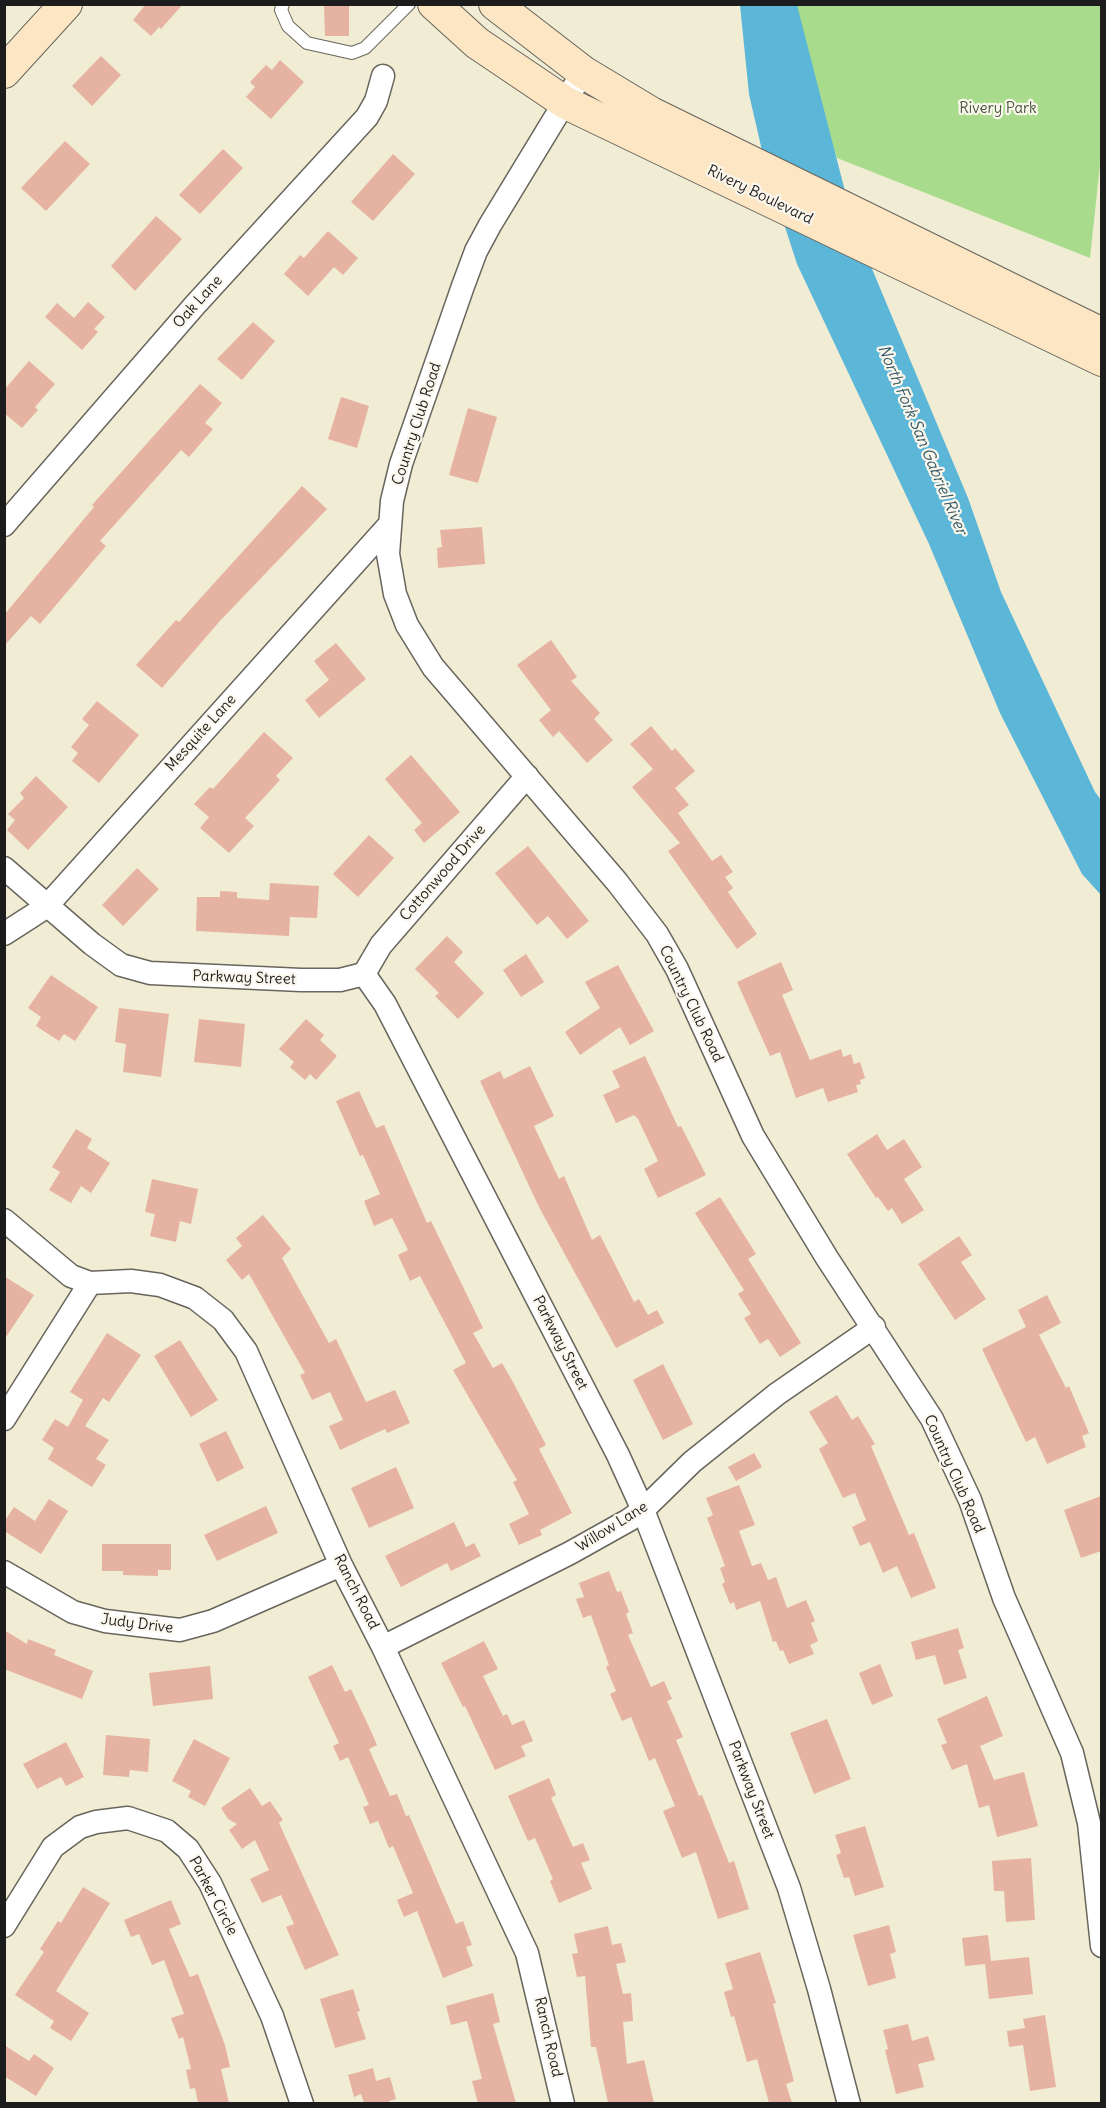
<!DOCTYPE html>
<style>
body{margin:0}
#map{position:relative;width:1106px;height:2108px;overflow:hidden;background:#f1ecd4;font-family:Delius,sans-serif}
canvas{display:block}
.frame{position:absolute;inset:0;border:6px solid #1c1c1c;pointer-events:none}
</style>
<div id="map">
<canvas width="1106" height="2108"></canvas>
<div class="frame"></div>
</div>
<script>
const ctx = document.querySelector('canvas').getContext('2d');
ctx.lineJoin = 'round';
function fill(path, color) { ctx.fillStyle = color; ctx.fill(path, 'evenodd'); }
const poly = rows => new Path2D(rows.map(r => 'M' + r).join(''));
function stroke(path, color, width, dash) { ctx.strokeStyle = color; ctx.lineWidth = width; ctx.lineCap = dash ? 'butt' : 'round'; ctx.setLineDash(dash || []); ctx.stroke(path); }
function drawText(font, color, halo, rows, align = 'center') {
  ctx.font = font + ' Delius,sans-serif'; ctx.lineWidth = 4.5; ctx.setLineDash([]); ctx.textBaseline = 'middle'; ctx.strokeStyle = halo; ctx.fillStyle = color; for (const [text, x, y, turn = 0] of rows) {
    ctx.save(); ctx.translate(x, y); ctx.rotate((+turn || 0) * Math.PI / 180); ctx.textAlign = isNaN(turn) ? turn : align; if (halo) ctx.strokeText(text, 0, 0); ctx.fillText(text, 0, 0); ctx.restore();
  }
}
const green = poly([
 [783,5,1101,5,1102,146,1090,258,837,158]
]);
const water = poly([
 [740,5,797,5,854,226,968,498,1001,592,1095,792,1101,800,1101,895,1082,874,1000,713,929,544,797,264,766,168,749,94]
]);
const building = poly([
 [146,4,183,4,161,29,159,27,151,36,133,20],
 [324,4,349,4,349,36,325,36],
 [101,56,121,75,92,106,72,86],
 [280,60,304,82,271,119,246,97,255,87,250,82,266,65,272,70],
 [65,141,90,164,46,211,21,188],
 [223,149,243,168,200,214,179,195],
 [393,154,415,174,373,221,351,202],
 [156,216,182,239,135,291,111,266],
 [328,231,358,258,343,275,334,267,308,296,284,274,300,255,304,258],
 [88,302,105,317,94,329,98,332,82,350,45,317,57,303,74,318],
 [253,322,275,341,242,380,217,359],
 [29,361,55,384,35,407,38,410,22,428,4,413,4,390],
 [200,384,222,403,205,423,213,429,189,457,181,450,158,476,100,541,106,546,40,624,31,616,4,646,4,615,94,507,92,505],
 [341,397,369,406,357,448,328,439],
 [468,408,497,417,478,483,449,475],
 [302,486,327,509,219,622,162,688,136,665,176,620,179,622],
 [482,527,485,564,438,568,437,548,442,547,440,530],
 [551,640,577,677,571,681,600,713,594,719,613,740,587,763,559,731,553,737,539,720,551,710,517,665],
 [336,643,366,679,319,718,305,700,329,680,314,661],
 [97,701,139,735,99,783,72,761,78,753,71,747,89,725,82,719],
 [651,726,672,751,675,748,695,771,675,788,689,805,678,813,712,861,721,855,733,872,725,877,733,888,728,892,757,934,737,949,668,851,680,843,632,787,653,769,630,744],
 [264,732,293,758,276,776,280,780,245,818,254,826,229,853,200,828,209,817,194,804,210,787,213,789],
 [411,755,460,812,424,843,414,830,422,823,385,779],
 [36,776,68,807,28,850,7,830,15,820,8,814,24,798,20,793],
 [369,835,394,858,358,897,333,874],
 [528,846,589,921,567,939,548,916,537,925,495,873],
 [137,868,159,889,123,926,102,905],
 [270,883,319,886,317,918,290,917,289,936,196,931,197,897,220,897,220,891,237,892,237,898,269,900],
 [447,936,463,952,454,962,484,993,458,1019,435,996,439,993,415,969],
 [526,954,544,982,521,997,503,970],
 [781,962,793,990,782,995,810,1060,841,1049,843,1057,851,1054,854,1064,860,1062,865,1078,860,1080,861,1084,856,1085,858,1092,828,1102,823,1088,796,1098,780,1052,770,1056,737,982],
 [618,965,654,1031,630,1045,620,1027,580,1055,565,1032,600,1008,585,982],
 [51,975,98,1007,75,1041,64,1034,59,1041,36,1026,41,1017,28,1008],
 [119,1008,169,1014,161,1077,123,1072,126,1044,115,1042],
 [199,1019,245,1024,241,1067,194,1062],
 [306,1019,324,1035,320,1040,337,1056,316,1080,310,1074,305,1080,290,1067,294,1062,279,1049],
 [645,1056,678,1127,681,1126,706,1175,658,1198,644,1169,658,1161,638,1119,634,1115,616,1123,603,1095,620,1087,612,1071],
 [530,1066,554,1116,534,1126,559,1179,564,1176,592,1240,600,1235,634,1302,639,1299,648,1315,657,1310,664,1323,616,1348,539,1207,480,1081,500,1071,504,1079],
 [359,1091,376,1128,384,1125,427,1223,431,1221,483,1328,473,1333,493,1368,502,1363,514,1384,546,1445,539,1449,572,1513,540,1530,542,1535,519,1545,509,1524,529,1514,513,1482,517,1480,453,1370,466,1363,420,1276,410,1281,398,1255,408,1250,392,1218,374,1226,364,1201,380,1194,363,1155,360,1156,336,1101],
 [76,1129,92,1139,87,1148,110,1163,91,1193,81,1186,71,1203,49,1190,60,1172,52,1167],
 [877,1134,887,1150,904,1139,922,1167,904,1179,924,1210,902,1224,892,1208,888,1211,878,1197,876,1198,847,1154],
 [152,1179,198,1189,191,1224,180,1221,176,1242,150,1236,155,1214,145,1212],
 [720,1197,756,1254,748,1259,801,1343,780,1357,768,1339,760,1344,744,1318,751,1314,738,1294,744,1290,695,1213],
 [263,1215,291,1249,282,1258,329,1343,336,1339,366,1402,395,1390,410,1423,387,1433,385,1429,340,1450,329,1426,343,1420,330,1392,312,1400,300,1375,305,1373,249,1274,242,1280,226,1260,242,1246,236,1238],
 [959,1236,972,1255,961,1262,986,1299,955,1320,918,1264],
 [4,1276,34,1295,4,1340],
 [1047,1295,1061,1323,1039,1335,1066,1388,1069,1386,1089,1433,1082,1436,1086,1447,1047,1464,1035,1437,1026,1442,982,1349,1026,1327,1018,1310],
 [107,1333,141,1355,109,1402,103,1398,85,1426,109,1440,96,1459,106,1465,92,1487,48,1459,54,1448,42,1440,55,1419,68,1427,83,1400,70,1392],
 [180,1340,218,1400,191,1417,154,1356],
 [663,1364,693,1424,663,1440,633,1380],
 [837,1395,852,1420,858,1416,875,1444,871,1446,909,1535,914,1533,936,1588,911,1598,897,1566,883,1573,870,1542,860,1546,852,1527,866,1520,855,1493,843,1498,819,1449,828,1443,809,1412],
 [226,1431,244,1468,217,1482,199,1444],
 [754,1453,762,1467,736,1481,728,1467],
 [396,1467,414,1508,369,1528,351,1488],
 [739,1485,755,1525,739,1531,752,1566,761,1563,768,1580,776,1577,787,1608,806,1600,815,1621,811,1623,818,1641,810,1645,814,1654,789,1664,783,1650,780,1651,776,1641,773,1642,760,1601,736,1610,734,1602,730,1604,722,1584,725,1582,720,1568,725,1566,707,1518,713,1515,706,1498],
 [1101,1496,1101,1551,1081,1558,1064,1510],
 [49,1499,68,1511,41,1554,4,1531,4,1522,14,1507,35,1521],
 [266,1506,278,1533,217,1561,204,1535],
 [454,1522,466,1547,474,1543,481,1556,451,1571,447,1563,401,1587,385,1556],
 [102,1544,171,1544,171,1570,158,1570,158,1576,123,1575,123,1571,102,1571],
 [609,1571,617,1592,621,1591,629,1612,626,1614,633,1633,628,1635,651,1687,664,1681,672,1699,667,1701,683,1737,676,1740,699,1796,702,1795,729,1863,734,1861,749,1909,718,1919,696,1852,682,1858,663,1811,675,1806,655,1758,649,1761,631,1717,622,1721,610,1694,616,1691,606,1667,609,1665,591,1615,583,1618,576,1599,584,1597,579,1583],
 [958,1628,964,1648,958,1650,967,1678,944,1685,935,1655,916,1660,911,1642],
 [4,1630,27,1644,28,1639,56,1650,54,1655,93,1671,82,1699,4,1669],
 [484,1641,498,1669,483,1676,503,1716,507,1714,512,1725,524,1720,533,1741,521,1746,526,1756,495,1770,465,1706,463,1707,441,1663],
 [880,1664,893,1696,872,1705,859,1673],
 [332,1665,345,1692,351,1689,370,1729,377,1745,369,1749,390,1796,397,1794,406,1816,409,1815,456,1924,463,1921,472,1945,466,1947,473,1966,443,1978,417,1911,404,1917,397,1900,413,1893,393,1846,389,1848,378,1821,370,1824,363,1807,369,1805,348,1757,340,1761,333,1746,339,1743,308,1677],
 [210,1666,213,1699,153,1706,149,1673],
 [987,1696,1003,1736,980,1746,994,1780,1024,1772,1038,1826,997,1837,989,1805,979,1808,967,1764,952,1770,941,1745,947,1743,937,1719],
 [827,1719,851,1779,814,1794,790,1733],
 [106,1735,150,1739,148,1772,130,1770,129,1777,103,1775],
 [194,1739,230,1758,205,1806,188,1797,191,1791,172,1781],
 [66,1742,84,1777,66,1786,61,1777,37,1789,23,1764],
 [549,1778,556,1795,551,1798,573,1847,583,1843,590,1860,581,1863,592,1889,559,1903,550,1881,553,1879,535,1838,528,1841,508,1796],
 [250,1788,262,1806,270,1801,283,1820,279,1823,339,1955,305,1970,286,1927,294,1924,281,1895,262,1903,250,1879,269,1870,255,1840,242,1849,229,1830,237,1824,228,1819,221,1808],
 [865,1826,884,1887,855,1896,849,1877,844,1878,836,1855,841,1853,835,1835],
 [1031,1858,1035,1920,1006,1922,1004,1891,994,1891,992,1861],
 [83,1887,110,1903,56,1991,89,2013,71,2041,50,2028,54,2021,15,1995,44,1952,40,1949,58,1921,61,1923],
 [171,1900,181,1924,169,1929,190,1977,198,1974,225,2045,230,2067,221,2069,229,2103,198,2103,195,2088,190,2089,186,2070,191,2069,183,2037,179,2039,171,2018,184,2014,164,1960,152,1965,139,1934,131,1937,124,1920],
 [889,1925,896,1952,890,1954,896,1978,868,1986,853,1935],
 [608,1926,612,1945,621,1943,626,1962,616,1964,623,1994,631,1993,633,2021,623,2022,627,2064,644,2060,654,2103,608,2103,596,2047,591,2047,585,1976,577,1977,572,1954,578,1953,574,1934],
 [988,1935,991,1961,1029,1957,1033,1994,989,1999,985,1964,965,1966,962,1938],
 [760,1952,776,2003,773,2004,794,2081,786,2084,792,2103,769,2103,757,2059,747,2062,734,2016,731,2017,724,1992,733,1989,725,1963],
 [353,1989,360,2011,357,2012,366,2039,335,2048,320,1999],
 [493,1993,500,2022,493,2024,516,2103,478,2103,472,2081,482,2079,467,2021,451,2025,446,2006],
 [1045,2015,1056,2087,1030,2091,1023,2045,1009,2047,1007,2031,1025,2028,1023,2019],
 [908,2024,912,2041,928,2036,935,2060,918,2064,924,2087,896,2094,885,2050,888,2049,883,2030],
 [4,2045,29,2061,34,2054,54,2068,36,2096,4,2076],
 [373,2068,376,2081,390,2077,396,2099,389,2101,389,2103,364,2103,361,2094,354,2097,348,2075]
]);
const lane = poly([
 [283,4,281,10,288,26,307,43,352,53,365,48,409,4]
]);
const street = poly([
 [583,72,490,225,476,251,463,286,401,464,392,501,388,554,395,594,407,625,433,667,617,882,657,934,677,969,753,1136,827,1258,932,1419,970,1500,1004,1598,1072,1753,1089,1823,1102,1946],
 [4,525,195,305,367,117,376,101,383,76],
 [4,868,92,944,121,965,150,973,301,980,340,980,364,974],
 [4,934,46,907,390,524],
 [364,974,385,1004,618,1455,643,1510,789,1888,819,1989,849,2104],
 [364,974,381,945,527,776],
 [4,1220,71,1276,90,1283,131,1281,160,1285,195,1298,223,1320,246,1351,341,1565,383,1647,527,1953,563,2104],
 [4,1419,90,1283],
 [4,1572,73,1612,105,1621,180,1630,213,1621,341,1565],
 [383,1647,570,1553,629,1520,643,1510,692,1462,777,1394,874,1327],
 [4,1926,53,1847,80,1827,96,1822,128,1818,167,1831,188,1849,210,1883,272,2016,302,2104]
]);
const secondary = poly([
 [434,4,477,43,566,103,1102,360],
 [495,4,583,72,651,113,1102,334],
 [4,72,66,4]
]);
const parkNames = [
 ["Rivery Park",998,109]
];
const streetNames = [
 ["Rivery Boulevard",760,195,26],
 ["Oak Lane",198,302,-48],
 ["Country Club Road",417,424,-72],
 ["Mesquite Lane",201,733,-48],
 ["Cottonwood Drive",443,873,-49],
 ["Parkway Street",244,978,2],
 ["Country Club Road",691,1004,64],
 ["Parkway Street",560,1343,63],
 ["Country Club Road",954,1474,66],
 ["Willow Lane",612,1527,-32],
 ["Ranch Road",356,1592,63],
 ["Judy Drive",137,1624,7],
 ["Parkway Street",751,1790,69],
 ["Parker Circle",213,1896,62],
 ["Ranch Road",548,2037,77]
];
const waterNames = [
 ["North Fork San Gabriel River",922,440,67]
];
fill(green, '#a8dc8c');
fill(water, '#5bb6d8');
fill(building, '#e6b3a2');
stroke(lane, '#67655c', 14);
stroke(street, '#67655c', 25);
stroke(secondary, '#67655c', 34);
stroke(lane, '#fff', 12);
stroke(street, '#fff', 22);
stroke(secondary, '#fce6c4', 32);
drawText('15px', '#46563e', '#fbf7ec', parkNames);
drawText('15px', '#1c1c1c', '#fbf7ec', streetNames);
drawText('italic 16px', '#355a67', '#fbf7ec', waterNames);
</script>
